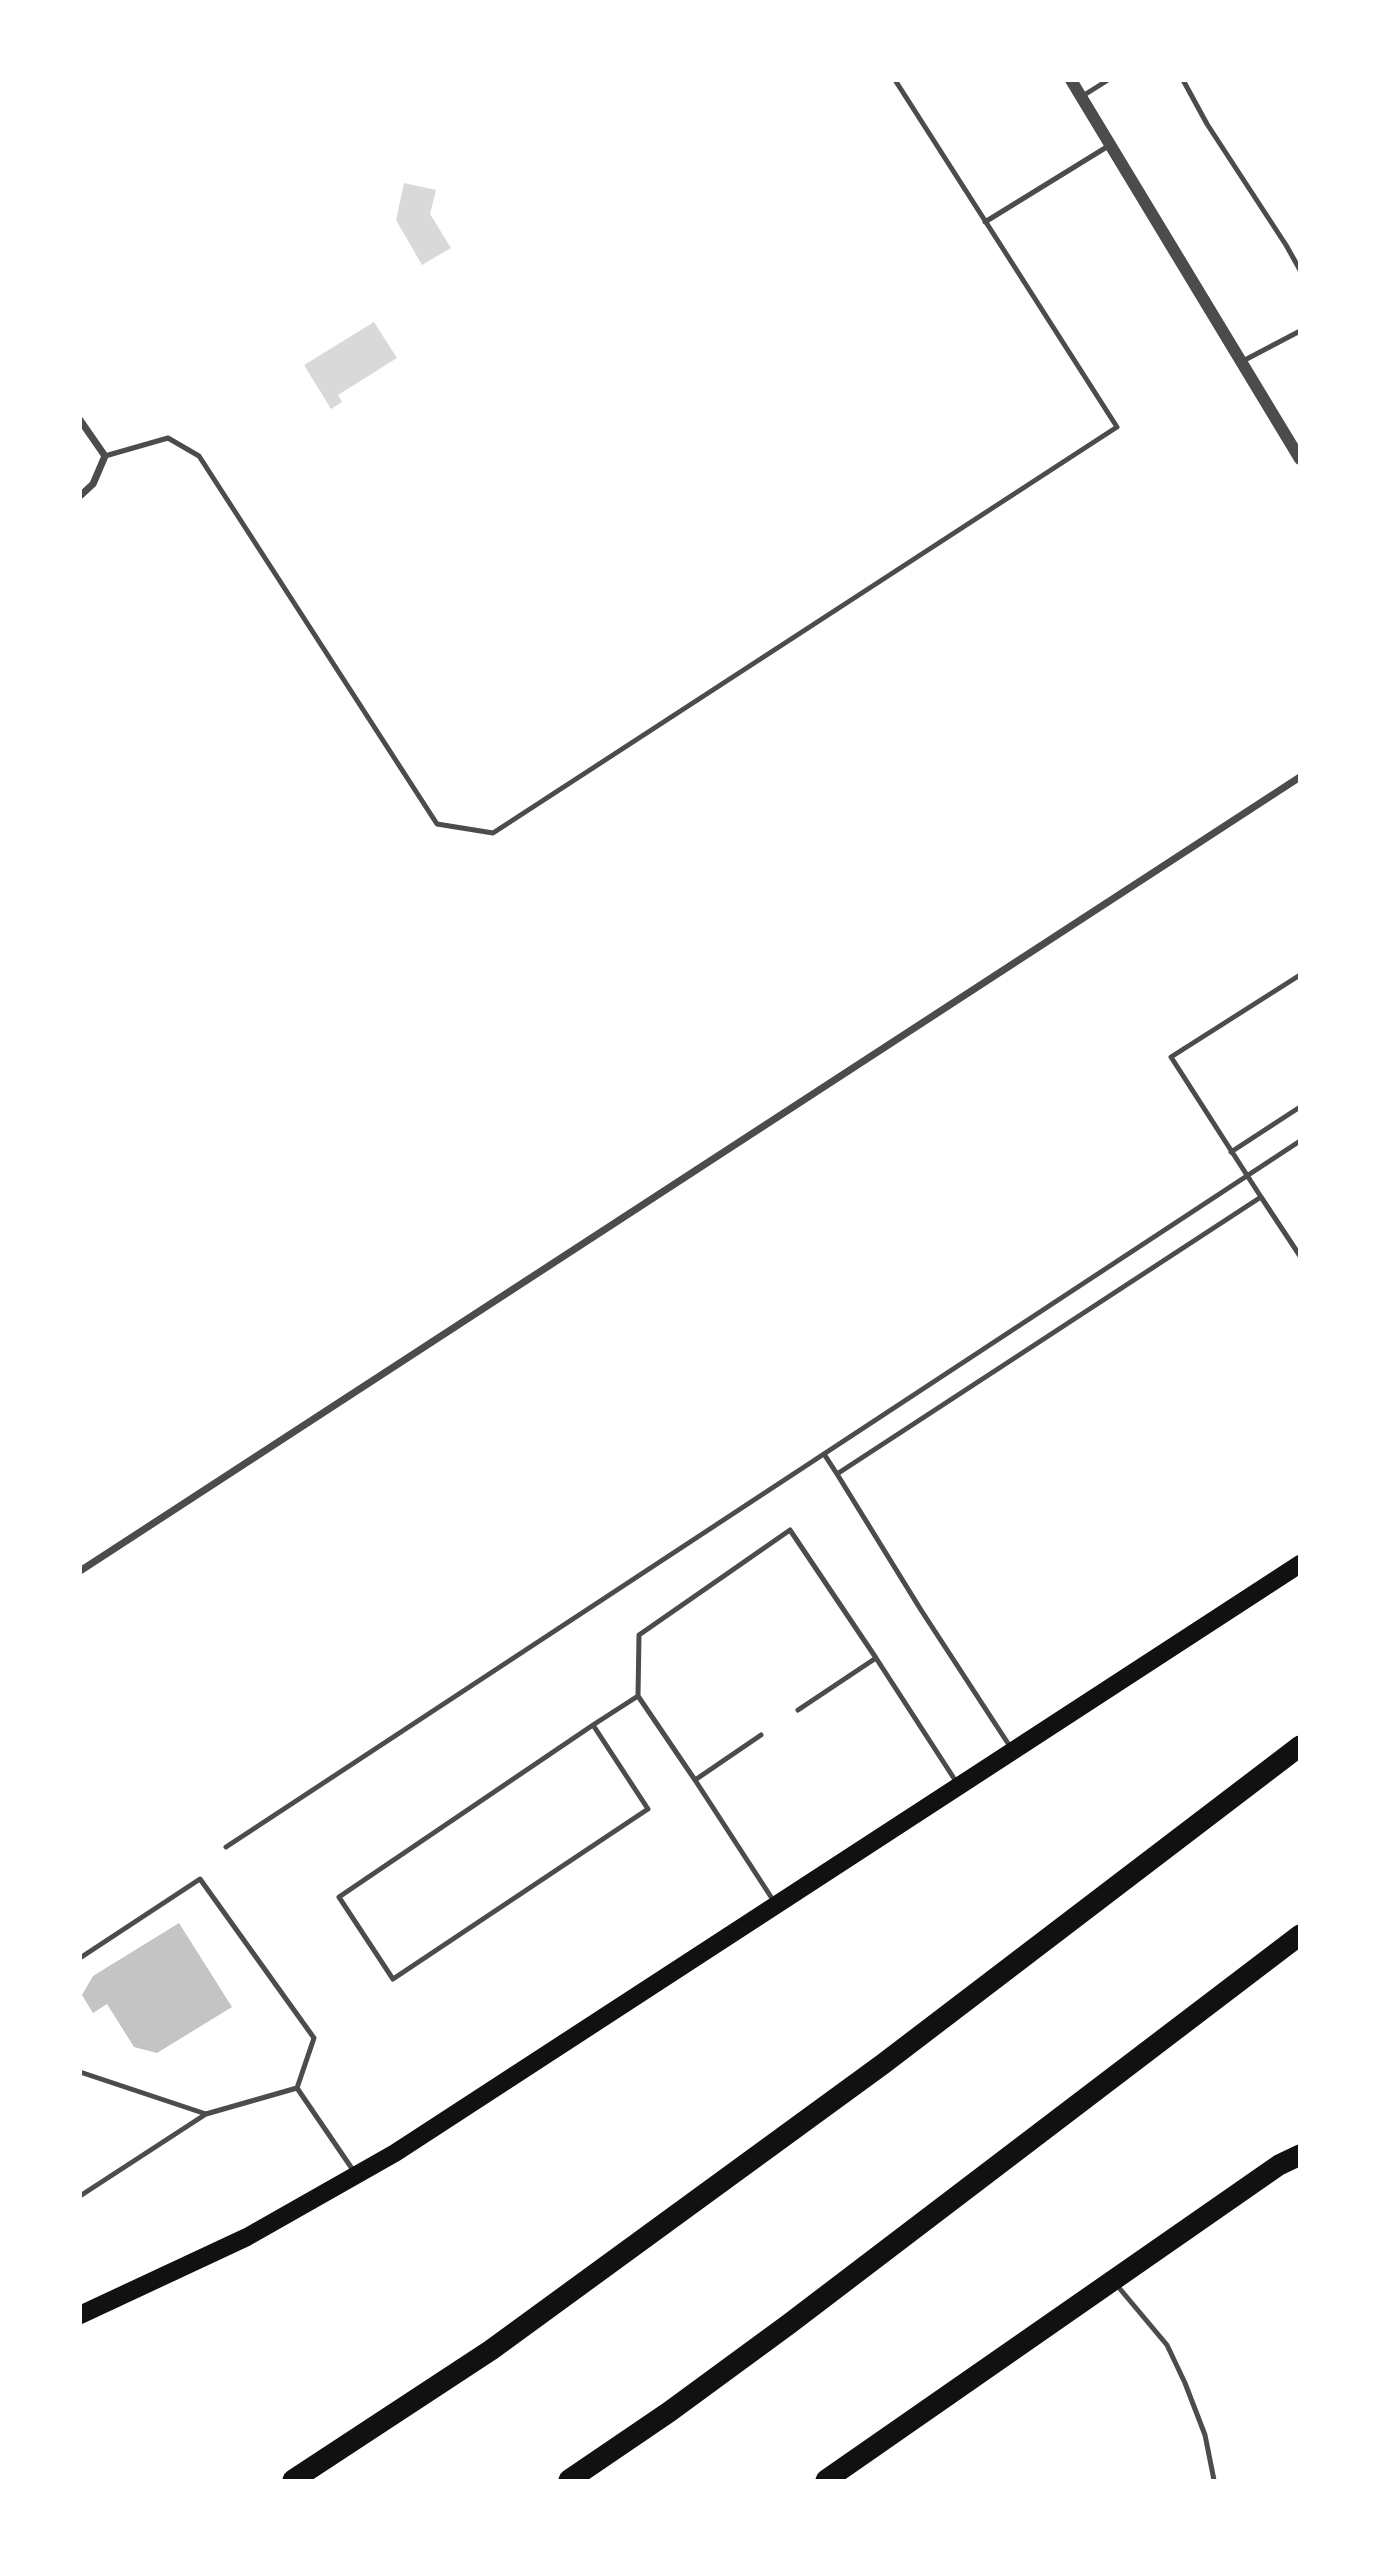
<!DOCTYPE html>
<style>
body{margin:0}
#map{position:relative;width:1380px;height:2561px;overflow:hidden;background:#fff;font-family:"Public Sans",sans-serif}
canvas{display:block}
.frame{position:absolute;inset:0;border:82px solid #fff;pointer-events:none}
</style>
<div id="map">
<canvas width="1380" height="2561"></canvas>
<div class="frame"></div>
</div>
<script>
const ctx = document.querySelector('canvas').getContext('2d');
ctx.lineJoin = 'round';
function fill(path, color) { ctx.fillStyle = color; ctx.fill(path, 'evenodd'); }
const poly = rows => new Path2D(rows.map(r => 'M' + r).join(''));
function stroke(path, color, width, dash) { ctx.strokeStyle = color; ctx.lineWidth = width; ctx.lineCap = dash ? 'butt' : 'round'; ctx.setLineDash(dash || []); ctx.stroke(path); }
const water = poly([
 [404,183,436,190,430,214,451,248,422,265,396,220],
 [374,322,397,358,338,395,342,402,331,409,304,365]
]);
const building = poly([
 [179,1923,232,2007,157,2053,134,2047,107,2004,93,2013,82,1995,93,1976]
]);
const service = poly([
 [1183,80,1207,124,1286,245,1300,270],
 [1081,97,1108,80],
 [985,222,1110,145],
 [1241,362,1300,331],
 [105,456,168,438,199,456,437,824,493,833,1117,427,895,80],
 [1231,1152,1300,1107],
 [1261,1197,1171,1057,1300,975],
 [824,1454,837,1474],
 [638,1696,639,1635,790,1530,876,1658],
 [798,1710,876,1658,957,1783],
 [593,1725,648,1809,393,1979,339,1897,593,1725,638,1696,695,1780,761,1735],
 [1011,1748,921,1610,837,1474,1261,1197,1300,1256],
 [695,1780,775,1903],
 [226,1847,1300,1141],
 [80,1958,200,1879,314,2038,297,2088],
 [80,2072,206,2114,297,2088,355,2173],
 [80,2196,206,2114],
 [1115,2283,1167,2345,1185,2383,1205,2435,1214,2480]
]);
const minor = poly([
 [80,420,105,456,93,484,80,496],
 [80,1571,1300,777]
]);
const tertiary = poly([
 [1071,80,1300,459]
]);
const primary = poly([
 [80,2315,247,2237,395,2153,1300,1564]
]);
const motorway = poly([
 [293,2480,491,2350,883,2064,1300,1746],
 [569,2480,669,2412,789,2324,1300,1935],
 [826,2480,1279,2165,1300,2155]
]);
fill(water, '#d9d9d9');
fill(building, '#c4c4c4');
stroke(service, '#4c4c4c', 5);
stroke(minor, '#4c4c4c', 7);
stroke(tertiary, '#4c4c4c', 12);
stroke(primary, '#111', 18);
stroke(motorway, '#111', 21);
</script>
